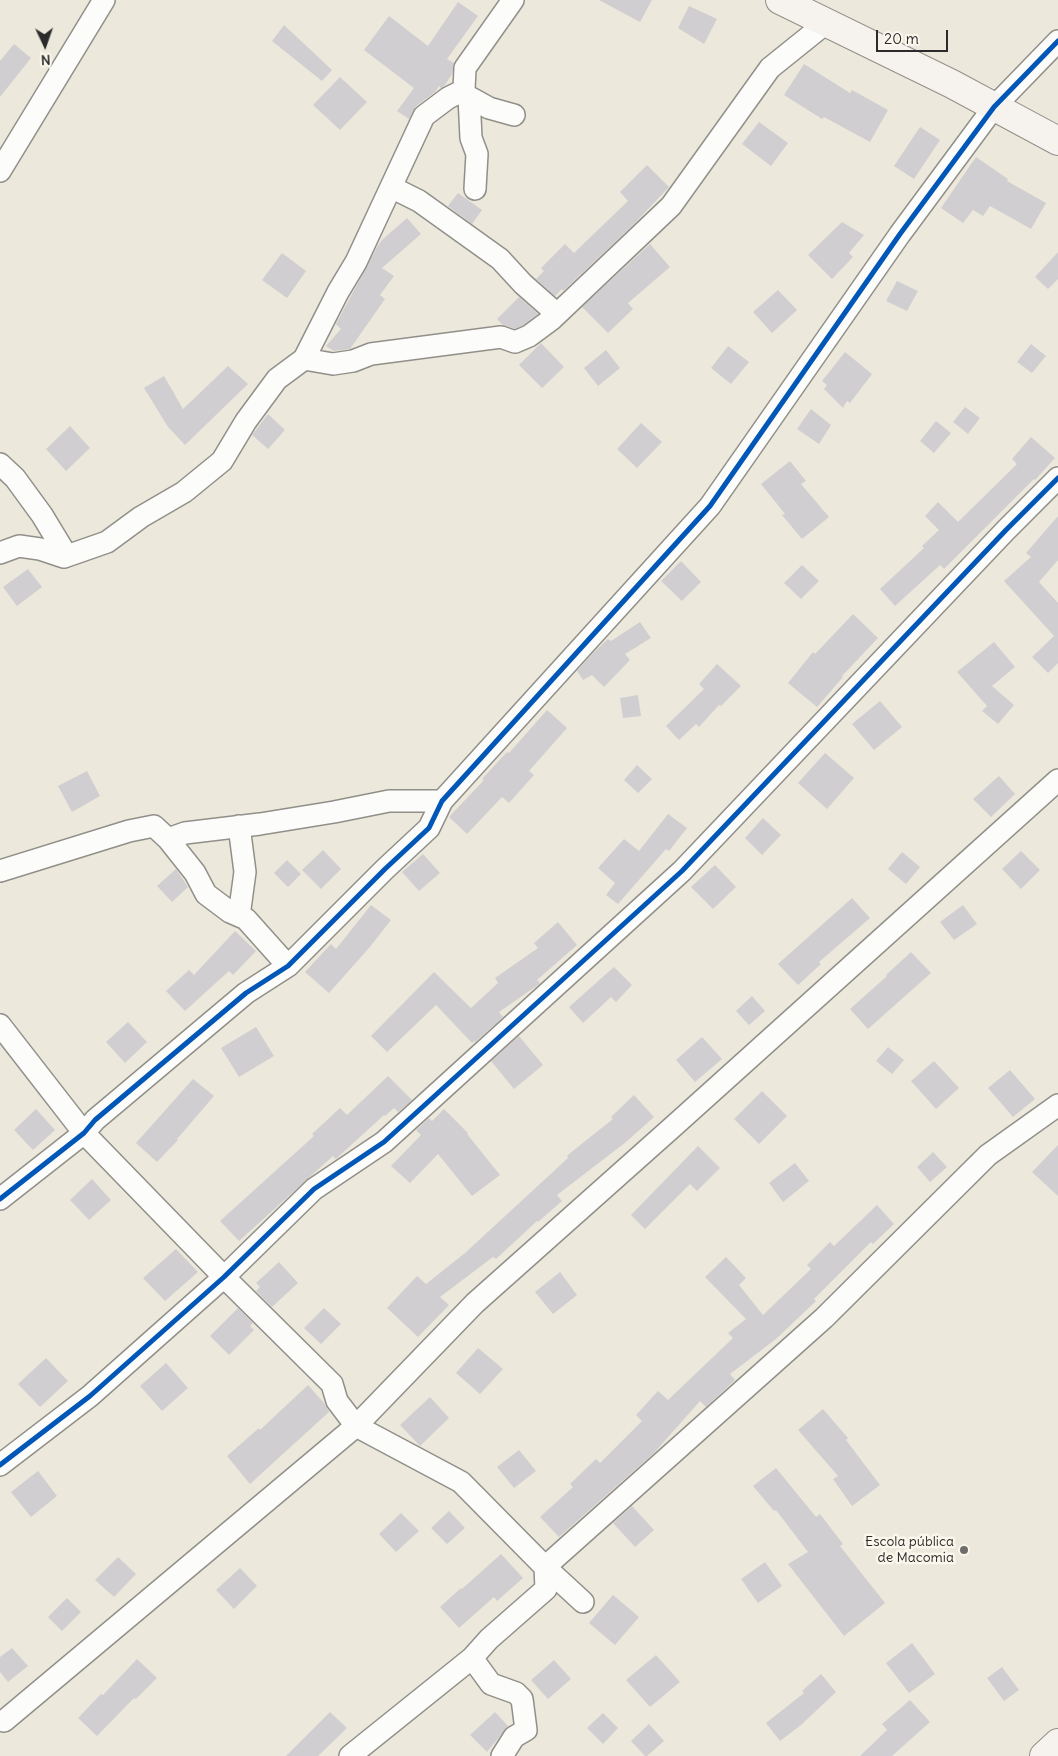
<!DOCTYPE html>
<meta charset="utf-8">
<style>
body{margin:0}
#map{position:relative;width:1058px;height:1756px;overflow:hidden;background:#ece8db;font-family:Delius,sans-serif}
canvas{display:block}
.north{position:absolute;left:20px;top:20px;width:50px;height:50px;-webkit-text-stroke:4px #fbf7ec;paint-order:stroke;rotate:177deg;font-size:14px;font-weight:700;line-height:20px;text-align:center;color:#2b2b2b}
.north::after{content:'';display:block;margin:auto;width:18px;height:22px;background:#2b2b2b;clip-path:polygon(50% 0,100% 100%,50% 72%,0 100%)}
.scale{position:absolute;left:876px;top:30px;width:72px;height:22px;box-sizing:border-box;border:2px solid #2b2b2b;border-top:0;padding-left:6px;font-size:15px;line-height:18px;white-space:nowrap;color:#2b2b2b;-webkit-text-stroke:4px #fbf7ec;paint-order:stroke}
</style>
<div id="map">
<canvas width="1058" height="1756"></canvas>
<div class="north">N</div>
<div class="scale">20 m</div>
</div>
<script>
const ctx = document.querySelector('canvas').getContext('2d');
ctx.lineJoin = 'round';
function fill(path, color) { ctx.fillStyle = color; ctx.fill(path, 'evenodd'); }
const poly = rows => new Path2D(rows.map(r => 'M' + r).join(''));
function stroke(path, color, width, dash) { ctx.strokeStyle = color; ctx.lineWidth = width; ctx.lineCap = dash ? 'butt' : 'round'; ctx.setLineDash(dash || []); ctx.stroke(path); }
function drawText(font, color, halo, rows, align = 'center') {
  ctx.font = font + ' Delius,sans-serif'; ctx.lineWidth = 5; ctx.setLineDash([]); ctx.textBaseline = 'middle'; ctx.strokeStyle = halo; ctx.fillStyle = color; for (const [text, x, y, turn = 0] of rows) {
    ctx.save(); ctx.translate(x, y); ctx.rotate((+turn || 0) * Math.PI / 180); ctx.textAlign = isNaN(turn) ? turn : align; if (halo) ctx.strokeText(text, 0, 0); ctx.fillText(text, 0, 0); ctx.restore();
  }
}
const building = poly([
 [599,0,652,0,640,22],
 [458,2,478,16,447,59,454,63,452,74,445,85,441,88,439,86,435,92,416,106,409,119,397,111,414,88,364,50,389,16,428,46],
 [689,6,717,19,704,44,678,28],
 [284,25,332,70,322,81,272,41],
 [14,44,31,58,0,97,0,61],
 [804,64,850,93,852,90,888,110,870,142,824,117,822,119,784,95],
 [340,77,367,102,340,130,313,105],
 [759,122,788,143,771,166,742,144],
 [920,127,940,140,914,179,894,166],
 [976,157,1008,179,1007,181,1046,203,1031,229,990,206,983,216,973,210,963,223,941,208],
 [647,165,669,187,633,225,563,291,562,289,555,296,536,279,544,271,541,268,565,244,574,253,628,201,620,192],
 [458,193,482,210,472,224,448,206],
 [407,218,421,234,382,268,394,276,380,295,385,299,350,349,334,351,326,346,341,329,336,324,377,247,382,240],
 [842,222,864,235,849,253,853,257,832,279,808,255],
 [650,244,670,267,628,303,633,309,608,333,582,307],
 [1058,252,1058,279,1048,289,1035,277],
 [282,253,306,271,287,298,262,280],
 [897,281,918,291,907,311,886,301],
 [778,290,797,310,772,333,753,312],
 [519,297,538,314,523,325,515,329,503,325,497,319],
 [541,343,564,367,542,388,519,365],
 [1031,344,1046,356,1032,373,1017,362],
 [728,346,749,362,731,384,711,368],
 [606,350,620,368,598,386,584,368],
 [845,352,872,374,850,403,847,401,843,408,824,389,827,385,822,381],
 [228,366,248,384,185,445,168,427,144,388,164,376,183,409],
 [965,407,980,418,968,434,953,422],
 [811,409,831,425,819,444,797,429],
 [268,414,285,430,268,449,252,435],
 [936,421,951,433,934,453,920,441],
 [641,423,662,442,637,468,617,449],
 [70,426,90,448,66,471,46,449],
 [1031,437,1055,458,1035,480,1034,479,944,569,940,565,895,606,880,589,924,548,922,546,939,530,925,516,938,502,958,522,1017,464,1012,459],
 [790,461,806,481,801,484,829,517,802,539,782,515,785,514,761,484],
 [1058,516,1058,560,1039,582,1058,603,1058,663,1048,673,1032,657,1054,636,1004,581,1031,557,1026,553],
 [681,561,701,582,682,601,661,581],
 [802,565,819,581,801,599,784,583],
 [28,569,42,587,17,606,3,587],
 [853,614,878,638,842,676,843,677,817,707,788,683,813,652,815,654],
 [640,622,651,638,625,654,630,660,604,687,592,675,583,680,577,671,593,653,608,639,611,641],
 [994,642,1015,667,992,686,1014,705,998,724,982,711,987,706,957,672],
 [717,664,741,686,721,706,719,705,699,727,696,724,679,740,666,726,704,689,699,684],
 [638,695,641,716,623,718,620,698],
 [880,701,902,727,874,750,852,724],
 [547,710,567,728,529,771,534,775,509,803,502,797,467,834,449,817,484,780,482,779,507,752,509,753],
 [825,753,854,778,827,809,798,783],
 [637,765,652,779,638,793,624,780],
 [87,771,100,796,72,812,58,786],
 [999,776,1015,794,991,817,973,799],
 [668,814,687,828,669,851,666,849,618,904,606,895,615,883,598,868,624,839,639,851],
 [763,818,781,835,762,855,745,838],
 [323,850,341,869,321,889,302,870],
 [1021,851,1040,870,1021,889,1002,869],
 [902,852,920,867,906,884,888,869],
 [423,854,440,873,419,891,402,872],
 [287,860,301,874,288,887,274,873],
 [715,865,736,887,713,909,691,887],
 [176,869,188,887,172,902,157,886],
 [852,898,870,918,819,962,821,964,798,985,778,964],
 [371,905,391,920,369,948,329,993,305,972,331,944,336,949],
 [963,905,977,924,954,940,940,922],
 [558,922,577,945,537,980,540,983,538,985,499,1012,503,1017,475,1042,474,1041,472,1043,436,1005,387,1052,371,1036,434,972,471,1008,498,983,495,978,538,948,534,943],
 [235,931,256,951,233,975,229,971,185,1011,166,991,189,970,194,975],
 [911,952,931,973,868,1029,850,1009,887,976,886,975],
 [614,967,632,985,616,1002,611,997,583,1023,569,1007],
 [752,996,765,1011,749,1025,736,1011],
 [128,1022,147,1042,125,1063,106,1042],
 [256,1027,274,1056,239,1077,221,1048],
 [519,1036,543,1065,514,1089,491,1061],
 [702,1037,722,1059,695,1082,676,1060],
 [888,1047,904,1060,892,1074,876,1061],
 [934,1061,959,1088,936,1109,911,1081],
 [1010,1070,1035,1099,1013,1117,988,1088],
 [388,1076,412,1100,398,1112,394,1108,385,1116,384,1115,337,1158,336,1159,333,1156,239,1241,220,1221,314,1136,312,1134,340,1108,347,1115],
 [193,1079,214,1096,177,1139,178,1140,157,1162,136,1143],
 [762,1091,787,1116,759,1144,734,1119],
 [634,1095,654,1117,626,1142,557,1195,562,1201,538,1222,537,1221,496,1259,493,1257,440,1297,449,1305,418,1337,387,1308,417,1276,426,1284,465,1253,568,1158,567,1156,574,1150,613,1119,611,1117],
 [36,1109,55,1130,33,1150,14,1130],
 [444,1109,468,1133,467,1134,500,1175,472,1196,438,1154,410,1183,391,1166,421,1135,416,1130,429,1118,432,1121],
 [1058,1145,1058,1196,1032,1172],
 [698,1146,720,1168,697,1191,690,1184,645,1229,631,1215],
 [933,1152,947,1167,930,1182,917,1167],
 [795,1163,809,1181,783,1202,769,1183],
 [92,1179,111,1200,89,1220,70,1200],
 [877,1205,894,1224,873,1244,871,1242,814,1299,816,1301,776,1339,730,1374,735,1380,706,1407,700,1401,654,1453,559,1537,540,1517,573,1487,570,1484,596,1459,600,1463,642,1421,636,1415,658,1391,668,1400,733,1338,728,1333,746,1319,705,1277,726,1257,746,1278,739,1285,763,1315,811,1269,807,1265,830,1242,834,1246],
 [176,1249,198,1272,165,1301,143,1278],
 [279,1262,298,1283,272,1307,256,1291,260,1287,256,1283],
 [560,1272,577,1295,553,1314,535,1292],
 [238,1308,253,1323,250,1326,254,1330,229,1355,210,1336],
 [324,1308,341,1324,321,1344,304,1328],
 [478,1348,503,1369,480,1394,456,1373],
 [46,1358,68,1381,40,1407,18,1384],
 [166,1363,188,1388,162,1411,140,1386],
 [308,1385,324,1403,329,1412,250,1484,227,1456,259,1428,260,1430],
 [430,1397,449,1418,420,1446,400,1425],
 [823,1409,848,1438,846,1440,880,1485,852,1506,833,1479,838,1476,798,1430],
 [519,1450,536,1471,514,1488,497,1467],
 [776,1468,816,1517,820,1514,843,1544,840,1546,885,1603,844,1636,788,1564,808,1552,776,1510,774,1511,753,1486],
 [38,1471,57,1496,31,1517,11,1492],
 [632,1506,654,1530,635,1547,613,1523],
 [449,1511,465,1528,447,1544,431,1528],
 [401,1513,419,1531,396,1552,379,1534],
 [501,1554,523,1578,497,1601,494,1597,459,1628,440,1607,461,1588,462,1589],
 [118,1557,136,1574,114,1597,95,1580],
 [765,1562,782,1586,758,1603,741,1579],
 [240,1568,257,1586,234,1609,216,1590],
 [613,1595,639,1617,615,1645,589,1623],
 [67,1598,81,1612,62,1631,48,1617],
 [912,1643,935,1674,909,1693,886,1663],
 [12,1648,28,1666,8,1682,0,1672,0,1657],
 [656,1655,680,1682,650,1707,626,1680],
 [137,1659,157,1678,136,1699,134,1698,97,1736,78,1718,101,1694,103,1695],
 [554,1660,571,1679,548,1699,531,1680],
 [1002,1667,1019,1690,1004,1701,987,1678],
 [821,1674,836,1692,801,1725,780,1741,766,1723,804,1693,802,1691],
 [910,1700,930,1722,892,1756,860,1756,887,1730,882,1724],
 [330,1712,347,1728,318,1756,286,1756],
 [495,1712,508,1726,487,1752,470,1735],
 [603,1713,618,1728,603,1744,587,1728],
 [649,1724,664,1741,647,1756,645,1756,631,1741]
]);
const street = poly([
 [460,92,489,108,514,115],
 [469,97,471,138,477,154,475,189],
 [0,171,104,0],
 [391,187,419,201,500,259,523,284,557,314],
 [304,359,338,292,356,262,424,116,448,98,464,90,465,68,513,0],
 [0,464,15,478,42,515,62,548,64,557,40,549,19,546,0,553],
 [64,557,107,542,141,517,184,492,222,461,246,421,277,379,304,359,333,364,353,361,371,354,501,337,515,342,529,336,552,319,671,206,770,68,826,23],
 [168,839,195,873,206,894,230,912,246,919,288,966],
 [0,871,129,831,154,826,168,839,185,833,260,824,334,812,389,801,442,801],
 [239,916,245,872,239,826],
 [0,1025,84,1133,224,1277,332,1384,337,1401,356,1426,461,1482,545,1567,583,1602],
 [0,1199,84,1133,95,1120,246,993,288,966,385,869,429,828,442,801,710,506,900,234,994,107,1058,41],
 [0,1465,90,1396,224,1277,314,1189,384,1142,682,871,1006,530,1058,478],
 [4,1721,356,1426,475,1303,676,1124,1058,780],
 [350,1756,472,1658],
 [502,1756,514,1737,526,1730,522,1699,516,1693,491,1684,472,1658,489,1639,546,1589,545,1567,824,1318,988,1155,1058,1105]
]);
const secondary = poly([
 [780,0,952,84,1058,141],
 [1044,1756,1058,1743]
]);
const cycleway = poly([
 [0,1199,84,1133,95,1120,246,993,288,966,385,869,429,828,442,801,710,506,900,234,994,107,1058,41],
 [0,1465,90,1396,224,1277,314,1189,384,1142,682,871,1006,530,1058,478]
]);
const markers = [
 [964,1550,5,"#6f6d69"]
];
const poiNames = [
 ["Escola pública",954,1542],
 ["de Macomia",954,1558]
];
fill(building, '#d1ced1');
stroke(street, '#918f89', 24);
stroke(secondary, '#918f89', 30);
stroke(street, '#fcfcfa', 21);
stroke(secondary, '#f6f3ef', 28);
stroke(cycleway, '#0057b8', 5);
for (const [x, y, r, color] of markers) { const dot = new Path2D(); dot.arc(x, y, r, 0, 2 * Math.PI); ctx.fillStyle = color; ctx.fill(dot); stroke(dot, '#fbf7ec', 2); }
drawText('14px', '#2b2b2b', '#fbf7ec', poiNames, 'right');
</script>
